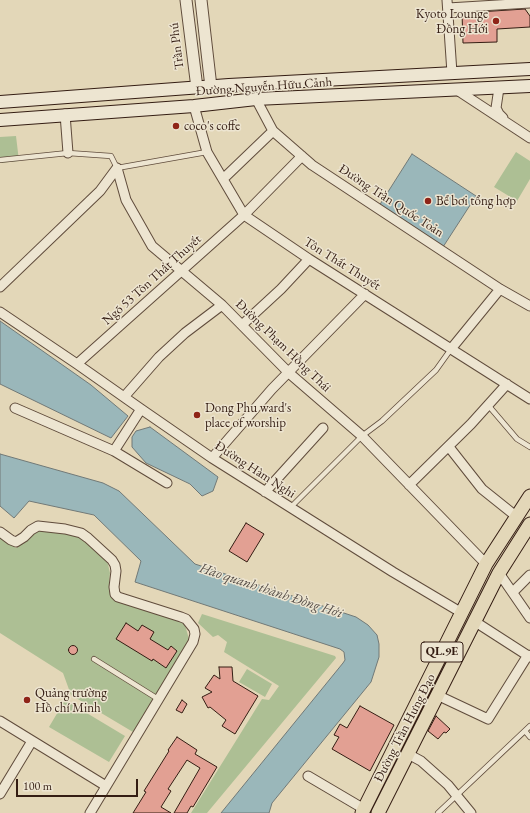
<!DOCTYPE html>
<meta charset="utf-8">
<style>
body{margin:0}
#map{position:relative;width:530px;height:813px;overflow:hidden;background:#e3d7b8;font-family:"EB Garamond",serif}
canvas{display:block}
.scale{position:absolute;left:16px;top:779px;width:122px;height:18px;box-sizing:border-box;border:2px solid #341d13;border-top:0;padding-left:5px;font-size:12px;line-height:14px;white-space:nowrap;color:#341d13;-webkit-text-stroke:3px #ede5d1;paint-order:stroke}
</style>
<div id="map">
<canvas width="530" height="813"></canvas>
<div class="scale">100 m</div>
</div>
<script>
const ctx = document.querySelector('canvas').getContext('2d');
ctx.lineJoin = 'round';
function fill(path, color) { ctx.fillStyle = color; ctx.fill(path, 'evenodd'); }
const poly = rows => new Path2D(rows.map(r => 'M' + r).join(''));
function stroke(path, color, width, dash) { ctx.strokeStyle = color; ctx.lineWidth = width; ctx.lineCap = dash ? 'butt' : 'round'; ctx.setLineDash(dash || []); ctx.stroke(path); }
function drawText(font, color, halo, rows, align = 'center') {
  ctx.font = font + ' "EB Garamond",serif'; ctx.lineWidth = 3; ctx.setLineDash([]); ctx.textBaseline = 'middle'; ctx.strokeStyle = halo; ctx.fillStyle = color; for (const [text, x, y, turn = 0] of rows) {
    ctx.save(); ctx.translate(x, y); ctx.rotate((+turn || 0) * Math.PI / 180); ctx.textAlign = isNaN(turn) ? turn : align; if (halo) ctx.strokeText(text, 0, 0); ctx.fillText(text, 0, 0); ctx.restore();
  }
}
const green = poly([
 [16,136,19,161,0,163,0,137],
 [516,152,530,161,530,179,517,201,494,187],
 [39,530,80,536,107,560,110,573,109,584,111,594,181,619,185,625,189,639,182,654,133,732,71,695,63,673,0,633,0,536,16,548,25,542,32,533],
 [202,614,335,656,336,658,207,813,191,813,262,699,269,700,279,686,224,652,227,642,218,635,213,637,198,623],
 [247,669,272,684,265,697,239,682],
 [65,700,125,736,109,762,49,727]
]);
const water = poly([
 [412,154,476,196,443,247,379,206,412,154],
 [0,321,91,385,128,416,111,438,0,384,0,321],
 [150,427,218,477,213,491,202,496,190,484,146,463,132,447,132,437,136,431,150,427],
 [0,454,103,483,119,491,195,564,356,617,368,625,377,635,379,644,379,657,371,682,272,803,269,813,221,813,343,663,345,660,344,652,340,649,135,582,141,561,94,515,29,501,14,518,0,506,0,454]
]);
const building = poly([
 [525,9,530,16,530,27,497,29,497,42,463,43,462,13,525,9],
 [246,523,264,534,247,562,229,551,246,523],
 [126,623,138,631,142,625,154,632,150,639,168,650,171,646,177,651,166,668,153,659,152,661,116,639,126,623],
 '68.5 650a4.5 4.5 0 1 1 9 0a4.5 4.5 0 1 1-9 0Z',
 [219,667,232,667,233,681,258,696,235,734,222,726,226,720,210,707,208,708,202,697,212,692,205,688,214,675,220,679,219,667],
 [182,700,187,704,182,713,176,710,182,700],
 [360,706,394,725,370,771,332,749,339,737,334,735,340,724,347,728,360,706],
 [436,716,450,729,446,733,444,732,438,739,428,731,436,716],
 [177,737,197,750,195,754,217,767,193,807,191,806,187,813,174,813,200,768,187,760,168,789,171,791,161,807,171,813,133,813,146,792,144,791,169,751,168,750,177,737]
]);
const service = poly([
 [0,160,68,153,111,156,117,168,207,152],
 [488,405,517,439,530,447],
 [290,508,362,436,382,421,436,370,451,349],
 [94,659,158,699],
 [525,731,530,737],
 [438,813,530,726]
]);
const minor = poly([
 [447,0,452,73],
 [448,8,530,3],
 [499,88,496,108,499,114,503,118],
 [457,90,530,138],
 [256,99,273,131,312,165,500,289,530,306],
 [194,106,207,152,244,215,309,259,530,399],
 [65,114,68,153],
 [117,168,126,200,152,246,222,305,289,373,362,436,486,564],
 [223,179,273,131],
 [0,287,100,191,117,168],
 [0,312,77,364,141,409,212,458,393,572,462,613],
 [242,325,281,289,309,259],
 [451,349,500,289],
 [77,364,244,215,302,156],
 [124,397,159,357,185,333,222,305],
 [15,408,114,451,141,409],
 [449,447,482,489,517,517],
 [114,451,167,483],
 [212,458,272,389,365,294],
 [409,485,471,424,507,384],
 [265,492,323,428],
 [0,532,11,540,16,542,24,537,31,530,38,526,65,529,81,533,88,538,112,560,115,565,116,571,114,587,115,594,118,597,181,617,186,619,194,629,195,634,193,642,90,813],
 [499,573,530,618],
 [513,592,530,575],
 [474,621,530,657],
 [437,695,488,719,528,655],
 [0,721,106,786],
 [408,754,421,761,448,785,471,813],
 [308,776,364,809],
 [0,794,32,741]
]);
const tertiary = poly([
 [186,0,197,88],
 [201,0,211,87]
]);
const secondary = poly([
 [0,102,229,85,530,69],
 [0,120,194,106,256,99,530,86]
]);
const primary = poly([
 [362,813,486,564,530,496],
 [378,813,499,573,530,524]
]);
const markers = [
 [496,21,4,"#8f2418"],
 [176,126,4,"#8f2418"],
 [428,201,4,"#8f2418"],
 [197,415,4,"#8f2418"],
 [27,700,4,"#8f2418"]
];
const shields = [
 [442,652,42]
];
const shieldNames = [
 ["QL.9E",442,652]
];
const poiNames = [
 ["Kyoto Lounge",488,14,"right"],
 ["Đồng Hới",488,29,"right"],
 ["coco's coffe",184,126],
 ["Bể bơi tổng hợp",436,201],
 ["Dong Phu ward's",205,408],
 ["place of worship",205,423],
 ["Quảng trường",35,693],
 ["Hồ chí Minh",35,708]
];
const streetNames = [
 ["Trần Phú",177,46,-97],
 ["Đường Nguyễn Hữu Cảnh",264,87,-4],
 ["Đường Trần Quốc Toản",391,201,33],
 ["Tôn Thất Thuyết",342,264,32],
 ["Ngõ 53 Tôn Thất Thuyết",152,280,-42],
 ["Đường Phạm Hồng Thái",283,346,44],
 ["Đường Hàm Nghi",255,470,33],
 ["Đường Trần Hưng Đạo",405,728,-63]
];
const waterNames = [
 ["Hào quanh thành Đồng Hới",271,591,18]
];
fill(green, '#adbf94');
fill(water, '#9ab7ba');
stroke(water, '#717977', 1);
fill(building, '#e2a093');
stroke(building, '#341d13', 1);
stroke(service, '#604c3c', 6);
stroke(minor, '#604c3c', 11);
stroke(tertiary, '#604c3c', 13);
stroke(secondary, '#341d13', 14);
stroke(primary, '#341d13', 15);
stroke(service, '#ede5d1', 4.5);
stroke(minor, '#ede5d1', 9);
stroke(tertiary, '#ede5d1', 11);
stroke(secondary, '#ede5d1', 12);
stroke(primary, '#e3d7b8', 13);
for (const [x, y, r, color] of markers) { const dot = new Path2D(); dot.arc(x, y, r, 0, 2 * Math.PI); ctx.fillStyle = color; ctx.fill(dot); stroke(dot, '#ede5d1', 1.5); }
for (const [x, y, w] of shields) { const box = new Path2D(); box.roundRect(x - w / 2, y - 10, w, 20, 3); ctx.fillStyle = '#ede5d1'; ctx.fill(box); stroke(box, '#341d13', 1); }
drawText('bold 12px', '#341d13', null, shieldNames);
drawText('13px', '#341d13', '#ede5d1', poiNames, 'left');
drawText('13px', '#341d13', '#ede5d1', streetNames);
drawText('italic 14px', '#534b45', '#ede5d1', waterNames);
</script>
